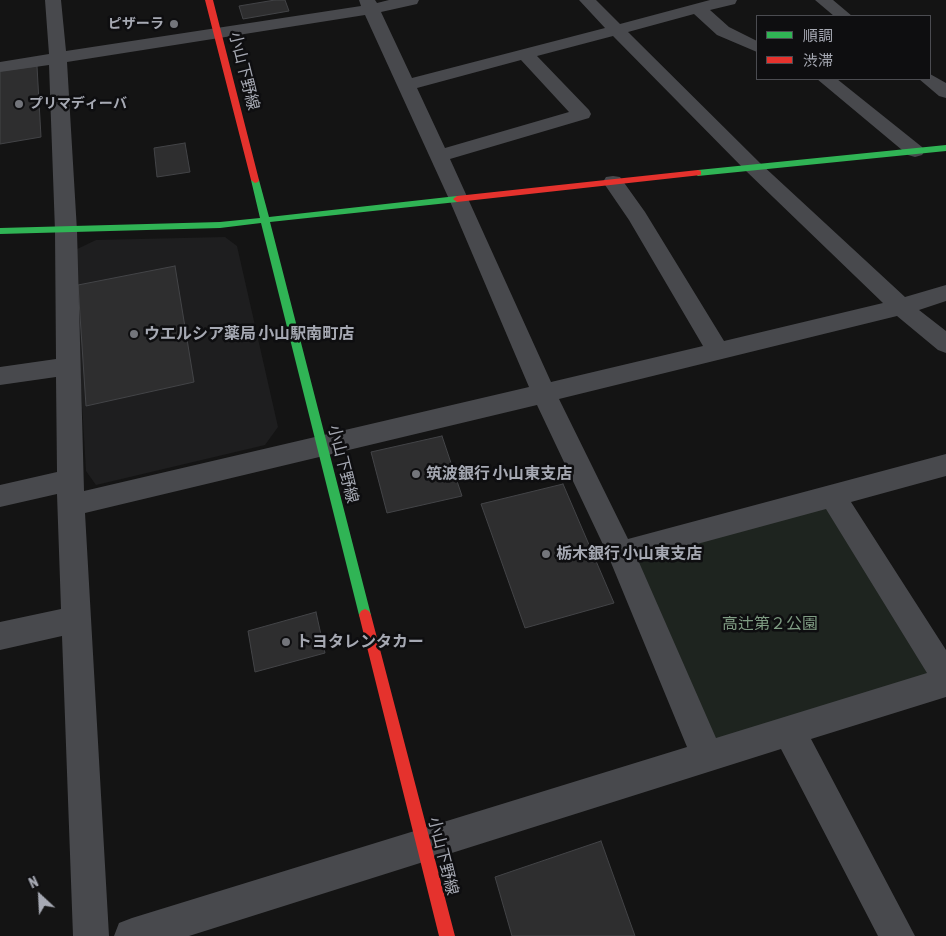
<!DOCTYPE html>
<meta charset="utf-8">
<style>
body{margin:0}
#map{position:relative;width:946px;height:936px;overflow:hidden;background:#141414;font-family:"Asap Condensed","Noto Sans JP",sans-serif}
canvas{display:block}
.legend{position:absolute;left:756px;top:15px;width:175px;height:65px;box-sizing:border-box;background:#0e0e10;border:1px solid #4b4c51;margin:0;padding:6px 9px;list-style:none;font-size:15px;color:#a6a9b3}
.legend li{display:flex;align-items:center;gap:10px;height:25px}
.legend b{width:25px;border:1px solid #4b4c51}
.north{position:absolute;left:15px;top:871px;width:50px;height:50px;-webkit-text-stroke:4px #0e0e10;paint-order:stroke;rotate:335deg;font-size:14px;font-weight:700;line-height:20px;text-align:center;color:#a6a9b3}
.north::after{content:'';display:block;margin:auto;width:18px;height:22px;background:#a6a9b3;clip-path:polygon(50% 0,100% 100%,50% 72%,0 100%)}
</style>
<div id="map">
<canvas width="946" height="936"></canvas>
<ul class="legend">
<li><b style="height:6px;background:#30b455"></b>順調</li>
<li><b style="height:6px;background:#e5322d"></b>渋滞</li>
</ul>
<div class="north">N</div>
</div>
<script>
const ctx = document.querySelector('canvas').getContext('2d');
ctx.lineJoin = 'round';
function fill(path, color) { ctx.fillStyle = color; ctx.fill(path, 'evenodd'); }
const poly = rows => new Path2D(rows.map(r => 'M' + r).join(''));
function stroke(path, color, width, dash) { ctx.strokeStyle = color; ctx.lineWidth = width; ctx.lineCap = dash ? 'butt' : 'round'; ctx.setLineDash(dash || []); ctx.stroke(path); }
function drawText(font, color, halo, rows, align = 'center') {
  ctx.font = font + ' "Asap Condensed","Noto Sans JP",sans-serif'; ctx.lineWidth = 5; ctx.setLineDash([]); ctx.textBaseline = 'middle'; ctx.strokeStyle = halo; ctx.fillStyle = color; for (const [text, x, y, turn = 0] of rows) {
    ctx.save(); ctx.translate(x, y); ctx.rotate((+turn || 0) * Math.PI / 180); ctx.textAlign = isNaN(turn) ? turn : align; if (halo) ctx.strokeText(text, 0, 0); ctx.fillText(text, 0, 0); ctx.restore();
  }
}
const built = poly([
 [225,237,237,246,278,427,265,445,96,485,86,471,73,251,96,240]
]);
const green = poly([
 [831,501,941,678,711,749,627,557]
]);
const building = poly([
 [275,0,285,0,289,11,243,19,239,6,275,0],
 [37,66,41,137,0,144,0,71,37,66],
 [185,143,190,172,157,177,154,148,185,143],
 [175,266,194,382,86,406,78,285,175,266],
 [442,436,462,496,387,513,371,452,442,436],
 [563,484,614,603,525,628,481,504,563,484],
 [316,612,325,653,255,672,248,631,316,612],
 [601,841,635,936,512,936,495,877,601,841]
]);
const street = poly([
 [45,0,61,0,66,51,361,6,359,0,375,0,377,3,389,0,419,0,417,4,381,12,412,78,605,28,579,0,596,0,620,24,710,0,737,0,735,4,710,10,729,27,757,41,757,52,717,35,694,14,628,32,760,163,905,297,946,285,946,301,919,310,946,331,946,353,938,350,897,316,559,399,628,539,946,454,946,476,851,502,946,650,946,697,811,739,915,936,878,936,781,749,189,936,114,936,119,923,132,918,687,747,607,553,537,405,85,513,109,936,73,936,62,636,0,650,0,622,61,609,57,494,0,507,0,485,57,472,56,377,0,385,0,367,56,359,55,231,49,65,0,72,0,62,49,54,45,0],
 [365,15,449,199,529,387,84,491,77,231,67,62,365,15],
 [613,36,746,171,883,303,724,341,645,212,620,177,613,176,606,177,603,182,629,220,703,346,551,382,450,159,589,118,591,114,589,110,537,56,613,36],
 [521,60,569,112,445,148,417,88,521,60],
 [826,509,927,673,716,738,638,560,826,509],
 [815,0,833,0,852,16,834,16,815,0],
 [930,74,946,83,946,98,939,96,919,79,930,79,930,74],
 [817,79,837,79,922,147,925,151,922,155,915,157,908,155,817,79]
]);
const fast = poly([
 [946,145,946,151,698,176,694,173,698,170,946,145],
 [255,177,259,180,269,217,457,196,461,199,457,202,270,222,371,615,369,619,365,621,361,619,359,615,261,223,220,228,0,234,0,228,220,222,260,218,251,180,255,177]
]);
const jam = poly([
 [205,0,213,0,259,180,258,182,255,183,251,180,205,0],
 [698,170,701,171,701,175,457,202,453,199,457,196,698,170],
 [365,609,369,611,371,615,455,936,439,936,359,615,361,611,365,609]
]);
const markers = [
 [174,24,5,"#73757b"],
 [19,104,5,"#73757b"],
 [134,334,5,"#73757b"],
 [416,474,5,"#73757b"],
 [546,554,5,"#73757b"],
 [286,642,5,"#73757b"]
];
const farPoinames = [
 ["ピザーラ",164,24],
 ["プリマディーバ",29,104,"left"]
];
const streetNames = [
 ["小山下野線",244,71,76],
 ["小山下野線",343,464,76],
 ["小山下野線",443,856,76]
];
const poiNames = [
 ["ウエルシア薬局 小山駅南町店",144,334],
 ["筑波銀行 小山東支店",426,474],
 ["栃木銀行 小山東支店",556,554],
 ["トヨタレンタカー",296,642]
];
const parkNames = [
 ["高辻第２公園",770,624]
];
fill(built, '#1e1e1f');
fill(green, '#1e241f');
fill(building, '#2e2e2f');
stroke(building, '#434447', 1);
fill(street, '#48494d');
fill(fast, '#30b455');
fill(jam, '#e5322d');
for (const [x, y, r, color] of markers) { const dot = new Path2D(); dot.arc(x, y, r, 0, 2 * Math.PI); ctx.fillStyle = color; ctx.fill(dot); stroke(dot, '#0e0e10', 2); }
drawText('bold 14px', '#a6a9b3', '#0e0e10', farPoinames, 'right');
drawText('16px', '#a6a9b3', '#0e0e10', streetNames);
drawText('bold 16px', '#a6a9b3', '#0e0e10', poiNames, 'left');
drawText('16px', '#7f9c83', '#0e0e10', parkNames);
</script>
